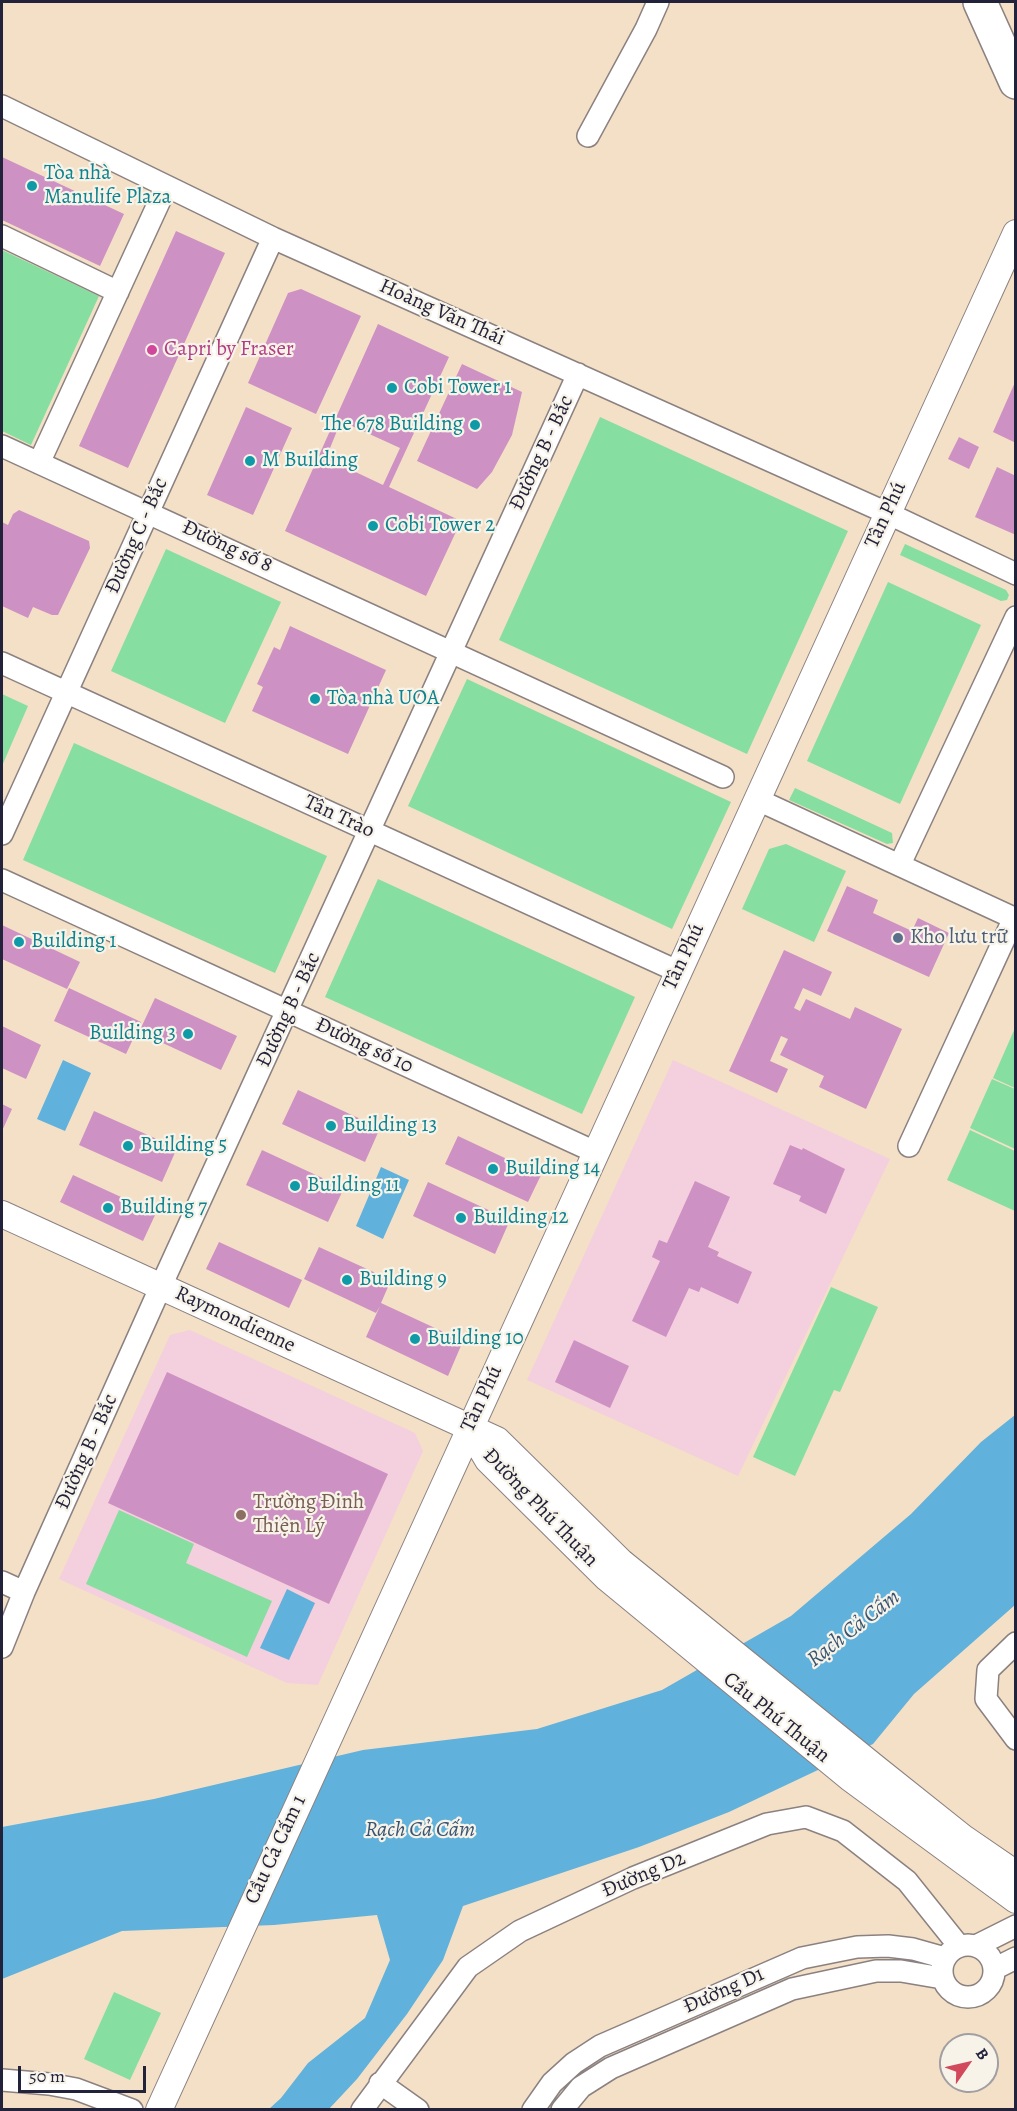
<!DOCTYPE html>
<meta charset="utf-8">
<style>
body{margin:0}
#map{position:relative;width:1017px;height:2111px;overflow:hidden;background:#f4e0c6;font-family:Alegreya,serif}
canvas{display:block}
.frame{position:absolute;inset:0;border:3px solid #22223b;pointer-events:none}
.north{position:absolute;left:939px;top:2033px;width:60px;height:60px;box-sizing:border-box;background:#f7f3e8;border:2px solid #a29fa3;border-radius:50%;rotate:56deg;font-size:16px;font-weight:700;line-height:24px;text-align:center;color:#22223b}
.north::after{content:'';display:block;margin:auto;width:21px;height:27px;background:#d1495b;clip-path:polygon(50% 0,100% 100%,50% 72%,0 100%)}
.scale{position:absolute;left:18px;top:2066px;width:128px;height:27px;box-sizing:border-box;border:3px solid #22223b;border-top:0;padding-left:8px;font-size:18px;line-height:21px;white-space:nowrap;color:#22223b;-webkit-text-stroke:4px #f7f3e8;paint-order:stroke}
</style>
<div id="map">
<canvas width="1017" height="2111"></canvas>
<div class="frame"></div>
<div class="north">B</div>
<div class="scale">50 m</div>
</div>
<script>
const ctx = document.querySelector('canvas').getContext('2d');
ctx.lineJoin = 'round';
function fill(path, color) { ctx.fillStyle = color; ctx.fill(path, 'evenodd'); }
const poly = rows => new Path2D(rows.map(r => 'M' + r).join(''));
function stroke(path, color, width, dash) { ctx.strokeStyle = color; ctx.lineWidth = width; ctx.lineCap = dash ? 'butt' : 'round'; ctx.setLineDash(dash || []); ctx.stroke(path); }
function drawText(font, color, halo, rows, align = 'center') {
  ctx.font = font + ' Alegreya,serif'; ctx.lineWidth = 4.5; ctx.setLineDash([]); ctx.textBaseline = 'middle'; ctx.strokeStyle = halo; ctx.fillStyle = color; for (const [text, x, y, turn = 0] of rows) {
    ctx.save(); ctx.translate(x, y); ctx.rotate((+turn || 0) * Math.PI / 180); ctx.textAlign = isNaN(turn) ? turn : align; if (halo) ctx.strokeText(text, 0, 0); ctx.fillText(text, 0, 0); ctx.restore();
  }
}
const built = poly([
 [673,1060,890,1159,738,1476,527,1380],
 [190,1330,415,1433,423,1451,318,1685,287,1683,59,1579,170,1335]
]);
const green = poly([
 [2,250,99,296,31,445,2,431],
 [600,417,848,531,747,754,499,640],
 [905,544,1006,590,1009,595,1007,600,1001,601,900,555],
 [166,549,281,602,225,723,111,671],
 [888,582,981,625,900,804,807,761],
 [467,679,731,802,672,929,408,806],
 [2,694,28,706,2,766],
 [74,743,327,856,275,973,23,860],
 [795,788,892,833,893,843,887,844,789,800],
 [786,844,846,871,814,942,742,909,769,849],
 [378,879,635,997,582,1114,325,997],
 [1015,1028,1015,1088,993,1078],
 [992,1079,1015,1089,1015,1149,970,1128],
 [970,1130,1015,1151,1015,1211,947,1180],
 [831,1287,878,1307,840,1392,834,1390,795,1476,753,1457],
 [119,1510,194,1544,186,1563,272,1601,247,1657,86,1584],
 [114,1992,161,2013,130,2080,84,2059]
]);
const water = poly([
 [63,1060,91,1073,65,1131,37,1119],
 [381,1167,409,1180,383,1239,356,1226],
 [1015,1415,1015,1605,914,1694,873,1744,729,1812,639,1847,463,1906,443,1960,407,2014,357,2079,329,2109,269,2109,281,2098,308,2063,365,2018,390,1960,377,1915,274,1925,122,1931,2,1979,2,1827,154,1799,363,1750,537,1729,662,1690,791,1616,911,1514,981,1442],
 [287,1589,315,1603,289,1660,260,1648]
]);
const building = poly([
 [2,157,124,214,100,266,2,220],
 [176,231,225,253,128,468,79,446],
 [301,289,361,316,316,414,248,383,288,293],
 [378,324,449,357,389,487,461,521,426,596,285,531],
 [341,421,400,448,383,485,326,458],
 [462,364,522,392,512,435,492,472,477,489,417,461],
 [1016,380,1016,443,993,432],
 [246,407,292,428,253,515,207,495],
 [959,437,979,447,969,469,948,459],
 [997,467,1016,476,1016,535,975,517],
 [19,510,89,541,90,548,58,615,52,615,33,607,28,618,2,606,2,522,8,525,13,514],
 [290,626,386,670,348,754,252,711,263,687,257,684,274,647,280,650],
 [847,886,878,900,873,913,912,931,918,918,949,933,929,977,827,931],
 [2,925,80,962,67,989,2,959],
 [784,950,832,972,821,996,803,988,794,1008,800,1011,806,999,850,1019,855,1007,902,1029,866,1109,819,1087,824,1076,780,1055,788,1039,781,1036,770,1061,788,1069,777,1093,729,1071],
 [69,988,141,1022,126,1054,54,1021],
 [155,998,237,1036,221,1070,139,1032],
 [2,1026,41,1045,26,1079,2,1068],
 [298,1090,380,1128,365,1162,282,1124],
 [2,1104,12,1109,2,1131],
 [94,1111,177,1148,162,1182,79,1145],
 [458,1136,541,1175,528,1202,445,1164],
 [790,1145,802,1150,803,1148,845,1169,826,1214,799,1201,801,1196,773,1184],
 [262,1150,344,1188,328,1222,246,1185],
 [73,1175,156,1213,143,1241,60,1202],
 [695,1181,730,1197,708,1247,719,1252,717,1256,752,1272,738,1304,701,1287,699,1292,689,1288,666,1337,632,1321,660,1261,652,1257,659,1240,667,1243],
 [428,1182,510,1220,495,1254,413,1216],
 [219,1242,302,1280,289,1308,206,1269],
 [319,1247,391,1280,381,1303,463,1341,448,1376,366,1337,380,1306,376,1313,304,1279],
 [574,1340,629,1366,610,1408,555,1382],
 [167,1372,388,1474,329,1604,108,1503]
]);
const minor = poly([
 [2,106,273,238,887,513,1016,574],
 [588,136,646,29,658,2],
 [2,236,118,292],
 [2,446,723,777],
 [39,463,166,187],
 [2,663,677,971],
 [756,799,1016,919],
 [2,834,273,238],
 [900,864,1016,617],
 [2,880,595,1152],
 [909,1146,1014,918],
 [2,1582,24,1592],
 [1016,1643,988,1670,986,1699,1016,1739],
 [2,1647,24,1592,161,1286,578,374],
 '942 1971a26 26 0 1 1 52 0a26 26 0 1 1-52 0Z',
 [976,1946,1016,1926],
 [994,1969,1016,1958],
 [2,2080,49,2084,76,2089,132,2110],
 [380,2083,418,2110],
 [362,2110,468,1967,520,1931,633,1878,767,1824,806,1817,843,1831,907,1881,959,1946],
 [533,2110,552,2083,574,2063,600,2046,802,1958,857,1947,888,1946,913,1949,945,1958],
 [562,2110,581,2087,611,2068,792,1989,876,1971,901,1971,942,1978]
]);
const tertiary = poly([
 [2,1214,497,1440,621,1562,878,1770,962,1837,1016,1874],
 [469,1428,488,1460,607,1578,850,1778,1016,1900],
 [159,2110,1016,233]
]);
const primary = poly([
 [980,2,1016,82]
]);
const markers = [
 [32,186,6,"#0f9aa8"],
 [152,350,6,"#d1479c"],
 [392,388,6,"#0f9aa8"],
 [475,425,6,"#0f9aa8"],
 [250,461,6,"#0f9aa8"],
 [373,526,6,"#0f9aa8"],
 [315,699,6,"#0f9aa8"],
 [898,938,6,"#5c6f8a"],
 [19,942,6,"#0f9aa8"],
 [188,1034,6,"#0f9aa8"],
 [331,1126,6,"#0f9aa8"],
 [128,1146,6,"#0f9aa8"],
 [493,1169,6,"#0f9aa8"],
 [295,1186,6,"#0f9aa8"],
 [108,1208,6,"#0f9aa8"],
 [461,1218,6,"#0f9aa8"],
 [347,1280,6,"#0f9aa8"],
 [415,1339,6,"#0f9aa8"],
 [241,1515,6,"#8d6e63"]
];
const cultureNames = [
 ["Tòa nhà",44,174],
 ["Manulife Plaza",44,198],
 ["Cobi Tower 1",404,388],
 ["The 678 Building",463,425,"right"],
 ["M Building",262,461],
 ["Cobi Tower 2",385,526],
 ["Tòa nhà UOA",327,699],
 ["Building 1",31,942],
 ["Building 3",176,1034,"right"],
 ["Building 13",343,1126],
 ["Building 5",140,1146],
 ["Building 14",505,1169],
 ["Building 11",307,1186],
 ["Building 7",120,1208],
 ["Building 12",473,1218],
 ["Building 9",359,1280],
 ["Building 10",427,1339]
];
const streetNames = [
 ["Hoàng Văn Thái",442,313,24],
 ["Đường B - Bắc",542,453,-65],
 ["Tân Phú",886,515,-65],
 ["Đường C - Bắc",137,536,-66],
 ["Đường số 8",227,547,25],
 ["Tân Trào",339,817,25],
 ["Tân Phú",684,957,-65],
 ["Đường B - Bắc",289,1010,-65],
 ["Đường số 10",364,1046,25],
 ["Raymondienne",235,1320,25],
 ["Tân Phú",482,1399,-65],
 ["Đường B - Bắc",87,1452,-66],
 ["Đường Phú Thuận",540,1508,46],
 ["Cầu Phú Thuận",776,1718,39],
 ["Cầu Cả Cấm 1",276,1850,-65],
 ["Đường D2",644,1875,-23],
 ["Đường D1",724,1991,-24]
];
const hotelNames = [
 ["Capri by Fraser",164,350]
];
const serviceNames = [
 ["Kho lưu trữ",910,938]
];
const educationNames = [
 ["Trường Đinh",253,1503],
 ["Thiện Lý",253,1527]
];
const waterNames = [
 ["Rạch Cả Cấm",854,1629,-38],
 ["Rạch Cả Cấm",420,1831]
];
fill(built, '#f4cfdd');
fill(green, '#87dea1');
fill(water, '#60b1db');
fill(building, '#cd91c3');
stroke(minor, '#8b8180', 24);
stroke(tertiary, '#8b8180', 28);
stroke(primary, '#8b8180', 36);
stroke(minor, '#fff', 21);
stroke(tertiary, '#fff', 26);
stroke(primary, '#fff', 33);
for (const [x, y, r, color] of markers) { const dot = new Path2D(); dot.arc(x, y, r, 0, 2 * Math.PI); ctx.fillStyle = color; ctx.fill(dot); stroke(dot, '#f7f3e8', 2); }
drawText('21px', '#0d838f', '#f7f3e8', cultureNames, 'left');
drawText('21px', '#22223b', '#f7f3e8', streetNames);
drawText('21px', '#b23c85', '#f7f3e8', hotelNames, 'left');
drawText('21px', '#4e5e75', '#f7f3e8', serviceNames, 'left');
drawText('21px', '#785e54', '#f7f3e8', educationNames, 'left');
drawText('italic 22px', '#385473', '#f7f3e8', waterNames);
</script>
